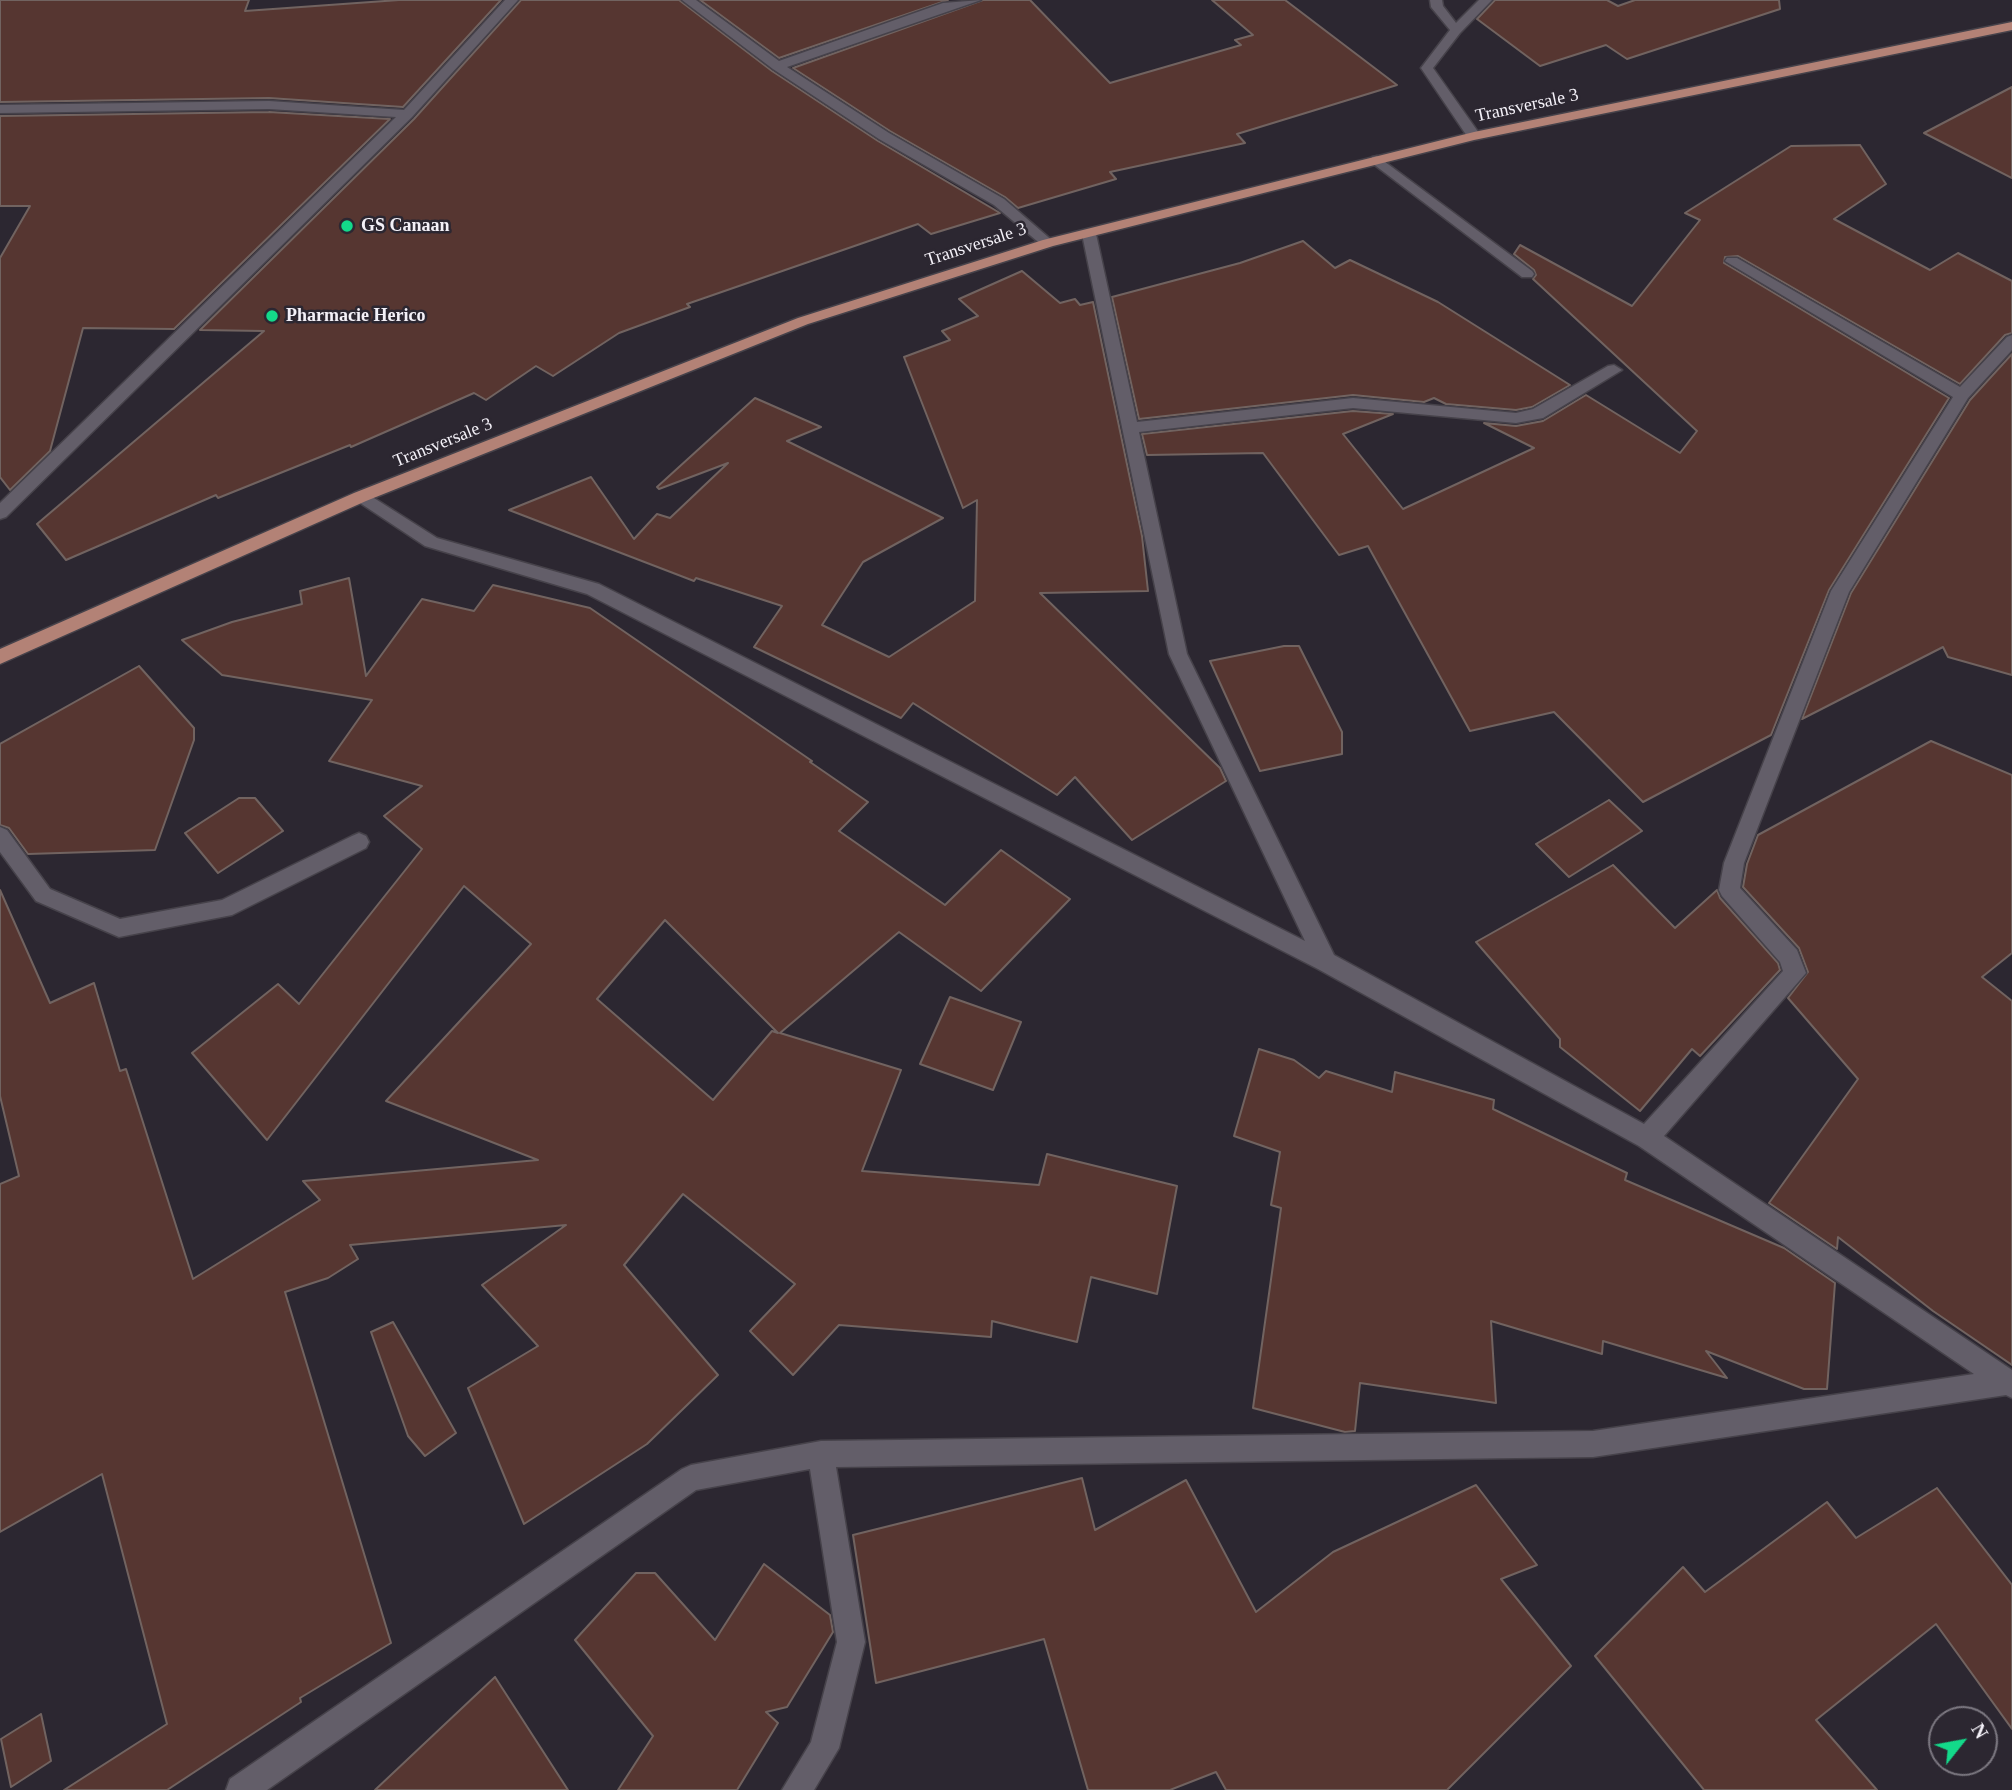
<!DOCTYPE html>
<style>
body{margin:0}
#map{position:relative;width:2012px;height:1790px;overflow:hidden;background:#2c2731;font-family:"Times New Roman",serif}
canvas{display:block}
.north{position:absolute;left:1928px;top:1706px;width:70px;height:70px;box-sizing:border-box;background:#2c2731;border:2px solid #7c7881;border-radius:50%;rotate:59deg;font-size:19px;font-weight:700;line-height:28px;text-align:center;color:#f4f1f8}
.north::after{content:'';display:block;margin:auto;width:24px;height:32px;background:#13d98a;clip-path:polygon(50% 0,100% 100%,50% 72%,0 100%)}
</style>
<div id="map">
<canvas width="2012" height="1790"></canvas>
<div class="north">N</div>
</div>
<script>
const ctx = document.querySelector('canvas').getContext('2d');
ctx.lineJoin = 'round';
function fill(path, color) { ctx.fillStyle = color; ctx.fill(path, 'evenodd'); }
const poly = rows => new Path2D(rows.map(r => 'M' + r).join(''));
function stroke(path, color, width, dash) { ctx.strokeStyle = color; ctx.lineWidth = width; ctx.lineCap = dash ? 'butt' : 'round'; ctx.setLineDash(dash || []); ctx.stroke(path); }
function drawText(font, color, halo, rows, align = 'center') {
  ctx.font = font + ' "Times New Roman",serif'; ctx.lineWidth = 5; ctx.setLineDash([]); ctx.textBaseline = 'middle'; ctx.strokeStyle = halo; ctx.fillStyle = color; for (const [text, x, y, turn = 0] of rows) {
    ctx.save(); ctx.translate(x, y); ctx.rotate((+turn || 0) * Math.PI / 180); ctx.textAlign = isNaN(turn) ? turn : align; if (halo) ctx.strokeText(text, 0, 0); ctx.fillText(text, 0, 0); ctx.restore();
  }
}
const building = poly([
 [0,0,249,0,245,11,399,0,501,0,403,107,269,98,0,102,0,0],
 [521,0,679,0,772,71,878,141,1000,213,931,234,918,224,687,304,690,307,619,333,553,376,536,366,486,400,474,393,351,447,350,445,218,498,216,495,66,560,37,524,264,331,200,330,414,119,521,0],
 [700,0,948,0,779,58,700,0],
 [983,0,1030,0,1110,83,1241,45,1235,40,1253,35,1212,0,1285,0,1397,85,1237,134,1245,143,1110,172,1116,179,1018,208,1005,197,890,131,793,68,983,0],
 [1495,0,1607,0,1618,6,1635,0,1779,0,1780,9,1627,59,1606,45,1540,66,1477,19,1495,0],
 [2012,87,2012,178,1924,133,2012,87],
 [269,112,390,119,174,329,83,328,50,451,10,490,0,477,0,258,30,206,0,206,0,116,269,112],
 [1860,145,1886,184,1834,219,1930,270,1958,253,2012,281,2012,333,2005,335,1960,384,1738,256,1725,257,1724,263,1949,398,1829,590,1771,735,1643,802,1554,712,1470,731,1368,546,1339,555,1263,453,1147,455,1142,434,1353,411,1393,414,1343,434,1403,509,1534,448,1484,423,1516,426,1543,421,1586,395,1680,453,1697,431,1533,279,1536,275,1534,270,1514,254,1520,245,1632,306,1700,220,1685,213,1791,146,1860,145],
 [1303,241,1335,268,1350,260,1438,302,1570,385,1532,407,1516,410,1446,404,1434,398,1424,402,1353,395,1139,419,1112,297,1240,263,1303,241],
 [1022,271,1060,303,1075,299,1080,305,1093,302,1142,536,1148,591,1040,593,1220,768,1226,781,1132,840,1075,777,1057,795,913,703,901,718,754,647,782,606,696,578,694,581,509,510,591,477,634,539,657,514,670,518,728,463,659,489,657,487,755,398,821,427,787,441,943,518,863,562,822,625,889,657,975,601,977,500,963,508,904,357,950,340,942,331,978,316,959,299,1022,271],
 [2012,354,2012,675,1948,657,1943,647,1802,719,1851,593,1970,400,2012,354],
 [349,578,366,676,422,599,474,611,493,585,590,608,812,761,810,762,868,802,839,831,945,905,1001,850,1070,899,981,991,899,932,780,1033,901,1070,862,1171,1039,1185,1047,1154,1177,1186,1157,1294,1091,1277,1077,1342,992,1321,991,1337,839,1325,793,1375,750,1331,795,1284,683,1194,624,1265,718,1375,647,1444,524,1524,468,1388,538,1346,482,1285,566,1225,350,1245,358,1259,328,1278,285,1292,391,1643,300,1698,301,1702,167,1790,64,1790,167,1724,102,1474,0,1532,0,1184,19,1176,0,1096,0,890,50,1003,94,983,120,1071,126,1069,193,1279,320,1200,303,1181,538,1160,386,1101,531,944,464,886,267,1140,192,1053,278,984,299,1004,422,849,384,816,422,786,329,761,372,700,222,675,182,640,232,622,302,604,300,591,349,578],
 [665,920,778,1033,772,1031,713,1100,597,999,665,920],
 [1284,646,1299,646,1342,732,1342,754,1260,771,1210,661,1284,646],
 [139,666,194,728,194,740,155,850,28,854,9,828,0,825,0,744,139,666],
 [1931,741,2012,775,2012,953,1982,977,2012,1001,2012,1365,1933,1311,1838,1237,1837,1249,1769,1203,1858,1079,1788,998,1808,972,1799,948,1743,887,1747,864,1758,835,1931,741],
 [239,798,255,798,283,831,218,873,185,833,239,798],
 [1609,800,1642,831,1569,877,1536,844,1609,800],
 [1613,865,1675,928,1717,890,1720,898,1778,963,1780,970,1700,1056,1692,1049,1640,1111,1560,1047,1560,1039,1476,942,1613,865],
 [950,997,1021,1022,993,1090,920,1064,950,997],
 [1259,1049,1294,1060,1319,1078,1326,1071,1392,1092,1395,1072,1494,1100,1493,1109,1627,1173,1625,1180,1784,1248,1835,1283,1827,1389,1804,1389,1706,1351,1727,1378,1603,1341,1602,1354,1491,1321,1496,1403,1360,1383,1355,1431,1345,1432,1253,1408,1281,1208,1271,1205,1280,1152,1234,1136,1259,1049],
 [393,1322,456,1433,425,1456,408,1436,371,1332,393,1322],
 [1082,1478,1095,1530,1186,1480,1256,1612,1333,1552,1476,1485,1537,1565,1501,1579,1571,1666,1447,1790,1226,1790,1216,1772,1170,1790,1088,1790,1044,1639,876,1683,853,1535,1082,1478],
 [1937,1488,2012,1585,2012,1729,1936,1624,1816,1720,1877,1790,1704,1790,1595,1656,1683,1567,1705,1592,1827,1502,1856,1538,1937,1488],
 [764,1564,830,1615,833,1632,787,1707,766,1712,778,1723,737,1790,618,1790,653,1736,575,1640,636,1573,655,1573,715,1640,764,1564],
 [495,1677,568,1790,375,1790,495,1677],
 [41,1714,51,1761,11,1787,1,1739,41,1714]
]);
const minor = poly([
 [505,0,518,0,412,117,6,517,0,519,0,503,396,117,269,109,0,113,0,105,269,101,404,110,505,0],
 [682,0,696,0,779,61,943,3,981,0,787,67,889,133,1004,199,1055,243,1048,247,1043,246,994,205,879,139,773,69,682,0],
 [1430,0,1442,0,1443,6,1456,23,1479,0,1492,0,1460,33,1433,68,1481,136,1479,139,1469,139,1421,68,1450,30,1431,7,1430,0],
 [1377,156,1532,271,1534,274,1532,277,1522,277,1372,163,1372,157,1377,156],
 [1089,230,1096,234,1137,422,1353,398,1516,413,1533,409,1608,366,1614,365,1622,370,1543,418,1516,423,1353,408,1139,432,1187,654,1334,955,1644,1124,1783,971,1780,962,1722,896,1719,890,1724,863,1831,591,1953,397,1725,261,1727,258,1737,258,1960,387,2007,337,2012,335,2012,350,1968,398,1849,592,1744,863,1740,888,1797,950,1806,973,1664,1136,2012,1370,2012,1398,2006,1395,1593,1457,836,1467,865,1642,839,1748,814,1790,782,1790,811,1742,837,1642,810,1469,696,1490,267,1790,226,1790,230,1779,682,1469,691,1465,821,1441,1593,1431,1974,1374,1639,1146,1318,969,587,594,425,546,351,497,360,491,366,493,437,538,599,584,1305,941,1169,654,1082,234,1089,230],
 [0,827,7,830,50,889,120,919,222,900,352,836,359,833,366,836,369,842,366,848,232,915,119,937,36,901,0,852,0,827]
]);
const major = poly([
 [2012,22,2012,30,1474,140,1053,246,808,324,366,501,0,664,0,649,354,493,798,318,1043,240,1474,132,2012,22]
]);
const markers = [
 [347,226,7,"#13d98a"],
 [272,316,7,"#13d98a"]
];
const farStreetnames = [
 ["Transversale 3",1527,106,-12],
 ["Transversale 3",976,245,-18],
 ["Transversale 3",443,443,-22]
];
const farPoinames = [
 ["GS Canaan",361,226],
 ["Pharmacie Herico",286,316]
];
fill(building, '#563631');
stroke(building, '#716360', 2);
stroke(minor, '#46424a', 3);
stroke(major, '#46424a', 3);
fill(minor, '#635e69');
fill(major, '#b38276');
for (const [x, y, r, color] of markers) { const dot = new Path2D(); dot.arc(x, y, r, 0, 2 * Math.PI); ctx.fillStyle = color; ctx.fill(dot); stroke(dot, '#2c2731', 2.5); }
drawText('18px', '#f4f1f8', '#2c2731', farStreetnames);
drawText('bold 18px', '#f4f1f8', '#2c2731', farPoinames, 'left');
</script>
